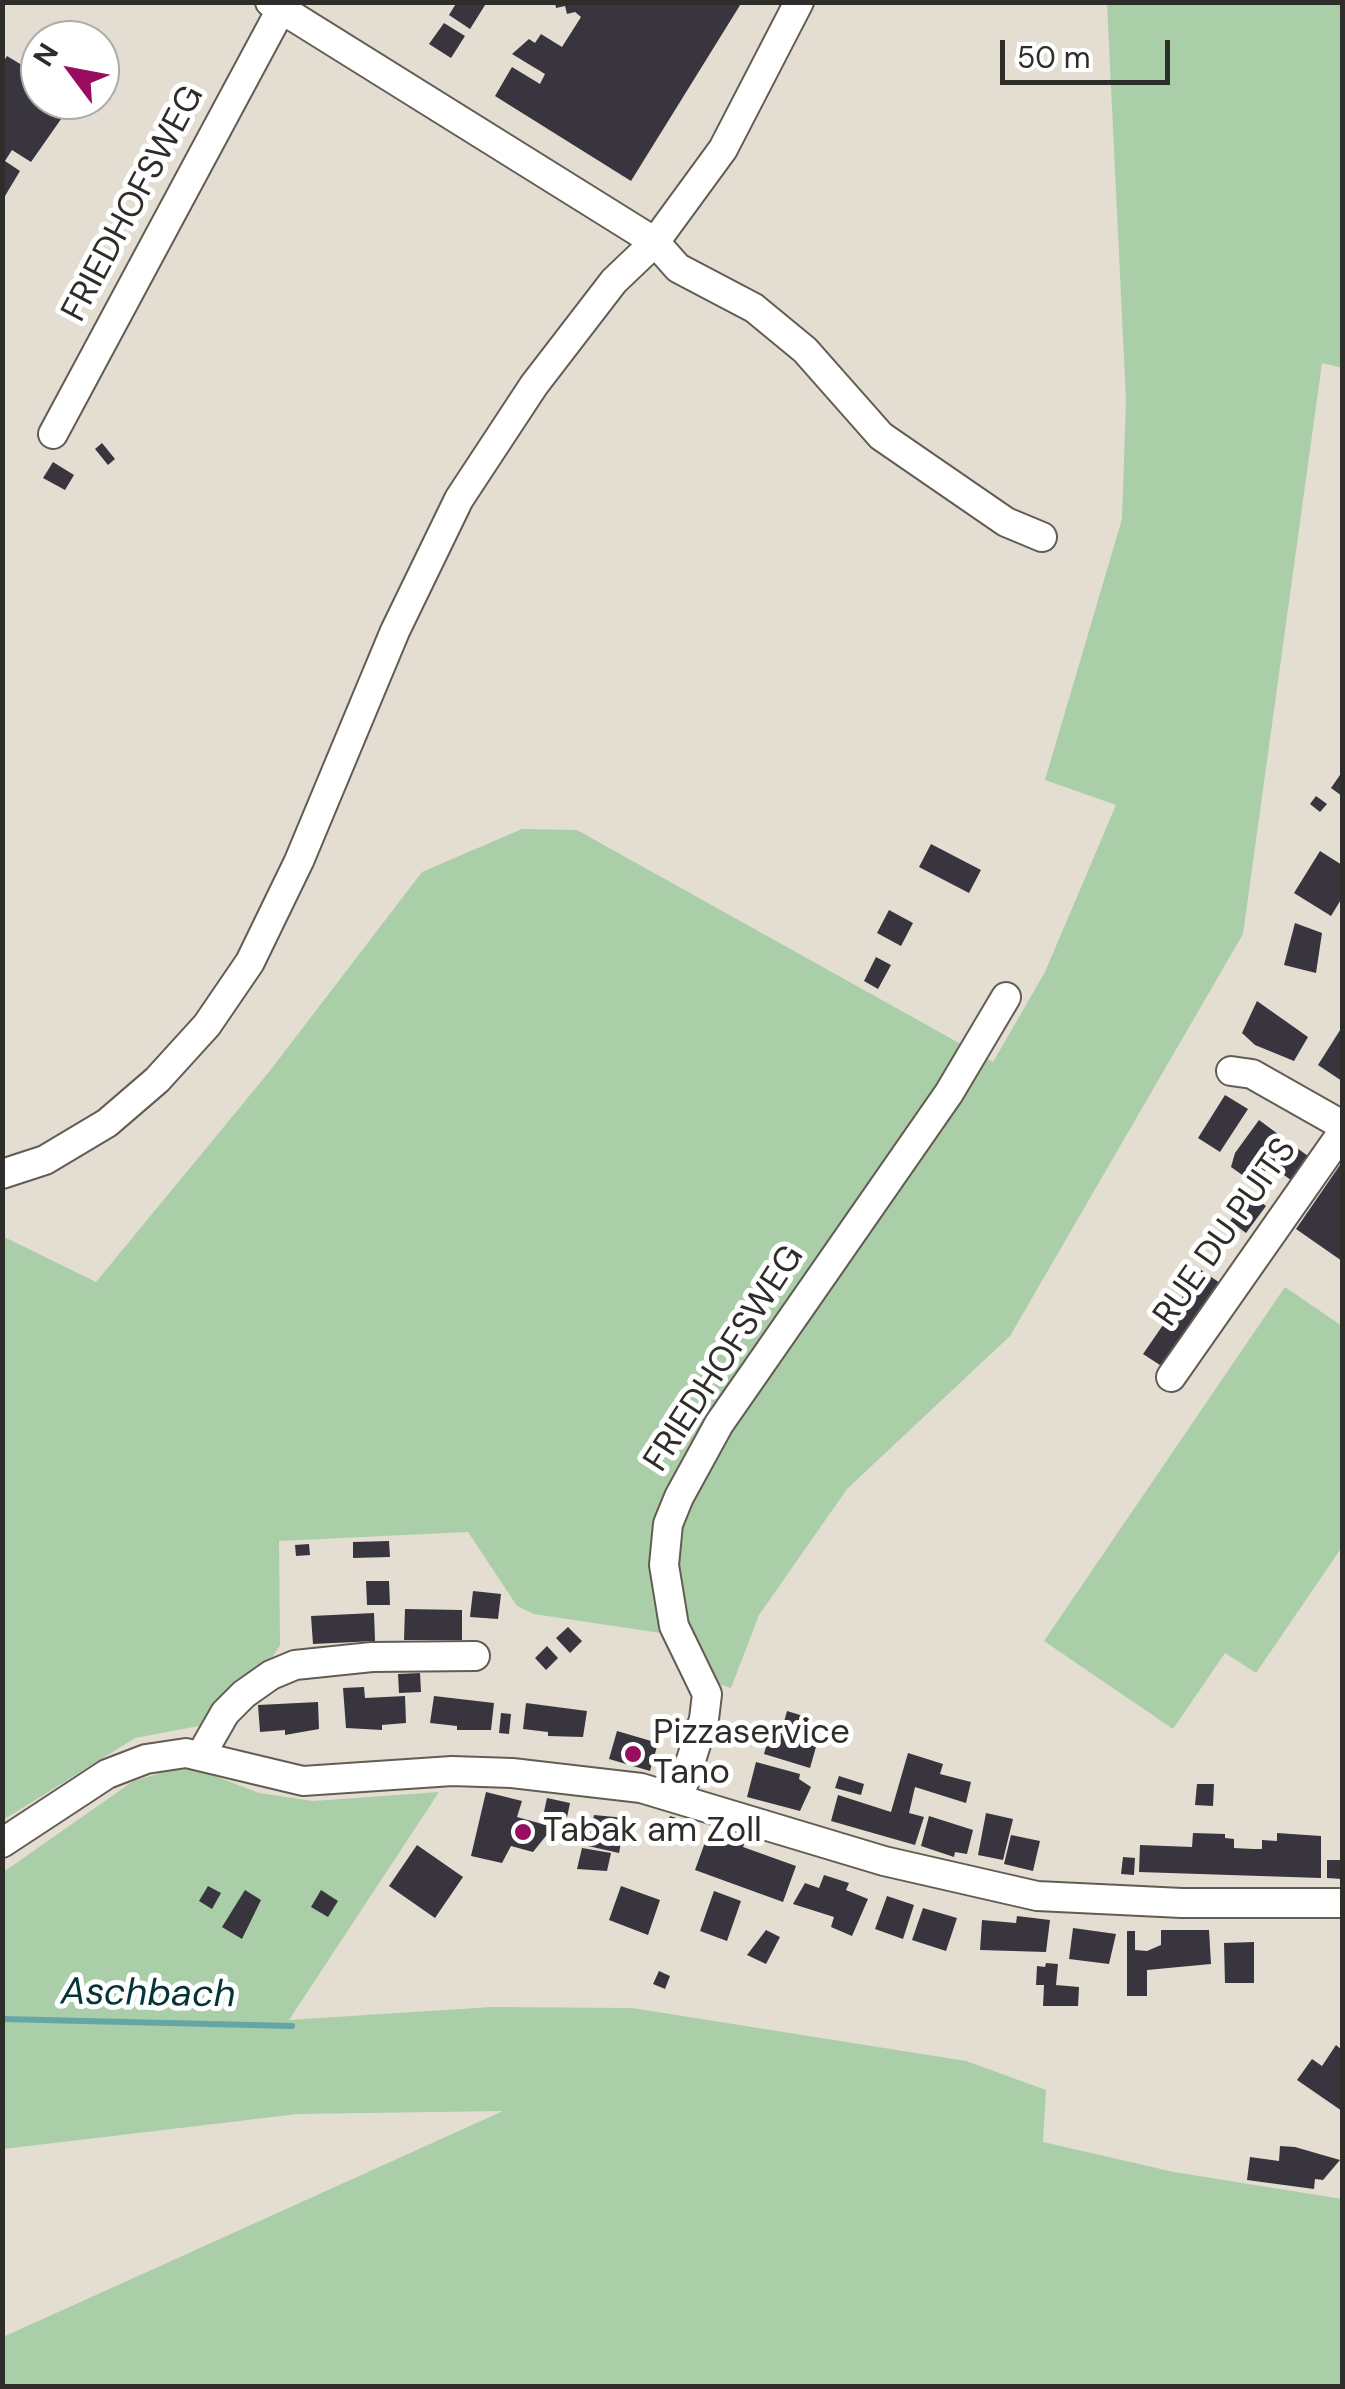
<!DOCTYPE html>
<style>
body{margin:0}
#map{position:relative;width:1345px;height:2389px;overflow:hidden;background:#e4ddd2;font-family:"DM Sans",sans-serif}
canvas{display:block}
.frame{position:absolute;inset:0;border:5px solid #2f2d29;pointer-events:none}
.north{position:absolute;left:20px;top:20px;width:100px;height:100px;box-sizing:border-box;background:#fff;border:2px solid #acaba9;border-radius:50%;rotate:302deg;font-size:28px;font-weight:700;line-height:40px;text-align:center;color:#2f2d29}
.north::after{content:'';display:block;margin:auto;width:35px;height:45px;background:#980d60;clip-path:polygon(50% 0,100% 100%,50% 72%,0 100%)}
.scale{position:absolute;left:1000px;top:40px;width:170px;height:45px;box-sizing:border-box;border:5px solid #2f2d29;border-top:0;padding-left:12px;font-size:30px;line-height:35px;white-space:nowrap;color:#2f2d29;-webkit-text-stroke:8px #fff;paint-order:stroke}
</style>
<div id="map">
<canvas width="1345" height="2389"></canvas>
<div class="frame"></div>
<div class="north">N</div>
<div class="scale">50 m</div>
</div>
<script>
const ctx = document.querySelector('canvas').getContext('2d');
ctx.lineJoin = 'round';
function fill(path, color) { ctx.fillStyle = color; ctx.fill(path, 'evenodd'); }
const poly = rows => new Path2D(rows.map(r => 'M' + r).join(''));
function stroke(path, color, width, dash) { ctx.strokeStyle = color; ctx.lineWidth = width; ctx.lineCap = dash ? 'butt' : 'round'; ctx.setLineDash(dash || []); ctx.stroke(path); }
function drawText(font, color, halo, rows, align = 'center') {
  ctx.font = font + ' "DM Sans",sans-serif'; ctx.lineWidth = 10; ctx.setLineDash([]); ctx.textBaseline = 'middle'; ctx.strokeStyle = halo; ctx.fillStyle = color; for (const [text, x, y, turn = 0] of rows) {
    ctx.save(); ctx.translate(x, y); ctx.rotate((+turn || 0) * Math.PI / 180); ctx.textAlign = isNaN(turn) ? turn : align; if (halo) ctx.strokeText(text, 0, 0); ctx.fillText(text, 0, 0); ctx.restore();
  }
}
const green = poly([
 [1107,3,1342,3,1342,368,1322,363,1243,934,1010,1336,847,1489,759,1615,731,1688,713,1682,694,1638,534,1614,517,1606,468,1532,279,1541,280,1645,267,1666,204,1725,135,1738,3,1820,2,1236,96,1282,269,1072,422,872,522,829,577,830,993,1062,1045,972,1116,805,1045,780,1122,519,1126,400],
 [1285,1287,1342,1326,1342,1547,1256,1673,1225,1653,1173,1729,1044,1641],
 [175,1768,196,1769,259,1793,313,1801,439,1792,289,2020,492,2007,632,2008,966,2061,1046,2090,1043,2142,1174,2172,1342,2199,1342,2386,3,2386,3,2337,503,2111,298,2114,3,2149,2,1873,132,1782]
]);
const stream = poly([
 [2,2019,292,2026]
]);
const building = poly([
 [457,2,487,2,470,29,449,15],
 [555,2,742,2,631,181,495,96,512,67,540,84,545,74,512,54,529,39,535,43,541,34,562,47,581,17,575,12,567,14,565,6,556,8],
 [444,23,465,36,451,58,429,44],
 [7,56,40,76,40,100,66,112,31,162,12,150,5,161,20,171,2,201,2,64],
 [102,443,115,459,108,465,95,449],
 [53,462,74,475,65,490,43,478],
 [1342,772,1342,796,1331,788],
 [1316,796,1327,804,1320,812,1310,804],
 [931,844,981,870,969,893,919,867],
 [1320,851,1342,865,1342,898,1331,916,1294,893],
 [889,910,913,923,901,946,877,933],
 [1295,923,1322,933,1316,973,1284,965],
 [876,957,891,965,878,989,864,981],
 [1257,1001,1308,1037,1294,1061,1255,1045,1242,1033],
 [1342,1027,1342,1081,1318,1065],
 [1225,1095,1248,1109,1220,1152,1198,1138],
 [1259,1120,1312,1159,1295,1183,1270,1165,1255,1184,1231,1167,1235,1153],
 [1340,1165,1342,1167,1342,1261,1296,1229],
 [1250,1194,1266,1206,1246,1233,1230,1221],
 [1201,1270,1220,1283,1166,1369,1143,1354],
 [389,1541,390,1557,353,1558,353,1542],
 [309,1544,310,1555,296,1556,295,1545],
 [366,1581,389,1581,390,1605,367,1605],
 [473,1591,501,1594,498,1619,470,1617],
 [405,1609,462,1610,462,1640,404,1640],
 [374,1613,375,1641,313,1644,311,1616],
 [568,1627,582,1641,570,1653,556,1638],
 [547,1646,558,1658,546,1670,535,1658],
 [420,1673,421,1692,399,1693,398,1674],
 [364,1687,365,1698,405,1696,406,1723,382,1725,382,1730,346,1728,343,1688],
 [434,1696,494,1703,491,1730,457,1730,457,1726,430,1723],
 [318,1702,319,1729,285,1735,285,1730,260,1732,258,1705],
 [526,1703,587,1711,583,1737,548,1736,548,1732,523,1729],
 [787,1711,813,1719,808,1737,818,1740,810,1768,764,1754,772,1726,782,1729],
 [501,1713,511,1714,509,1734,499,1733],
 [617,1731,658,1743,650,1771,609,1759],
 [908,1753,943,1764,940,1774,971,1782,966,1803,915,1787,909,1813,924,1817,915,1845,831,1821,838,1795,891,1812],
 [756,1762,800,1774,799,1779,811,1787,800,1811,747,1797],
 [839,1776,864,1784,861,1795,835,1788],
 [1197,1784,1214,1784,1213,1806,1195,1805],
 [486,1792,522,1801,517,1817,553,1827,533,1852,511,1846,502,1863,471,1856],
 [547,1798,570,1803,565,1827,542,1821],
 [986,1813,1013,1819,1003,1860,978,1855],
 [594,1815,636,1819,632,1839,622,1837,619,1853,588,1846],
 [670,1816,695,1824,692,1833,667,1825],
 [929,1816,973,1830,967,1854,955,1852,954,1857,921,1846],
 [1193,1833,1225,1834,1225,1838,1234,1839,1234,1848,1253,1849,1262,1849,1262,1840,1277,1841,1277,1833,1321,1836,1321,1878,1139,1872,1140,1845,1192,1847],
 [708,1834,736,1845,738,1840,745,1842,743,1847,796,1866,783,1902,695,1870],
 [1011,1835,1040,1841,1033,1871,1004,1864],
 [417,1845,463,1877,435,1918,389,1886],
 [582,1848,611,1853,607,1871,577,1869],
 [1123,1857,1135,1858,1134,1875,1121,1874],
 [1327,1860,1341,1860,1342,1879,1327,1878],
 [824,1875,849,1883,846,1890,868,1899,852,1936,831,1927,834,1917,793,1904,805,1883,819,1888],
 [208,1886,221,1893,212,1909,199,1901],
 [621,1886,660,1900,648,1935,609,1920],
 [245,1890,261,1900,242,1939,222,1927],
 [321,1890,338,1901,328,1917,311,1907],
 [714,1891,741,1901,727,1941,700,1931],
 [887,1896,914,1905,903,1939,875,1929],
 [923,1908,957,1918,946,1951,912,1940],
 [1017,1916,1050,1920,1046,1952,980,1950,982,1920,1016,1923],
 [1073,1928,1116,1934,1109,1964,1069,1959],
 [766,1930,780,1937,766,1964,747,1955],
 [1161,1930,1209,1930,1211,1964,1147,1970,1147,1996,1127,1996,1127,1931,1135,1931,1135,1950,1147,1951,1161,1945],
 [1254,1942,1254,1983,1225,1983,1224,1943],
 [1046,1963,1058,1964,1056,1985,1079,1987,1078,2006,1043,2006,1044,1985,1036,1985,1037,1966,1045,1967],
 [659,1971,670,1976,665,1989,653,1984],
 [1336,2045,1342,2050,1342,2111,1297,2080,1312,2059,1322,2066],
 [1280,2146,1295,2147,1340,2160,1323,2180,1315,2179,1314,2189,1247,2180,1250,2157,1279,2161]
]);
const minor = poly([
 [799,2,723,149,655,242,678,268,754,308,805,350,881,436,1006,522,1042,537],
 [53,434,285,2],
 [1231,1071,1252,1074,1342,1125],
 [2,1174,45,1160,107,1123,157,1080,207,1025,250,962,299,861,395,631,459,499,534,385,614,281,655,242,270,2],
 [1171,1377,1342,1133],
 [201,1755,225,1713,244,1694,271,1675,295,1665,372,1657,475,1656],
 [679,1798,704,1719,707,1694,674,1626,664,1565,668,1524,679,1497,719,1424,949,1093,1006,997],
 [2,1843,107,1774,146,1759,186,1753,303,1781,452,1771,512,1773,641,1788,884,1861,1037,1896,1182,1903,1342,1903]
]);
const markers = [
 [633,1754,10,"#980d60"],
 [523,1832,10,"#980d60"]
];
const streetNames = [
 ["FRIEDHOFSWEG",134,204,-62],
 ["RUE DU PUITS",1226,1233,-55],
 ["FRIEDHOFSWEG",725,1359,-57]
];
const poiNames = [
 ["Pizzaservice",653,1734],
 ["Tano",653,1774],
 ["Tabak am Zoll",543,1832]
];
const waterNames = [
 ["Aschbach",148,1995,1]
];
fill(green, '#aacea8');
stroke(stream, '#64a5a6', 6);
fill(building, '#39353e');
stroke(minor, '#625c53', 32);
stroke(minor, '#fff', 28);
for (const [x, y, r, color] of markers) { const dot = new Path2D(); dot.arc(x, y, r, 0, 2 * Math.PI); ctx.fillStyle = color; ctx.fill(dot); stroke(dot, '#fff', 4); }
drawText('35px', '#2f2d29', '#fff', streetNames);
drawText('35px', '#2f2d29', '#fff', poiNames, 'left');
drawText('italic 38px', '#043536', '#fff', waterNames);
</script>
